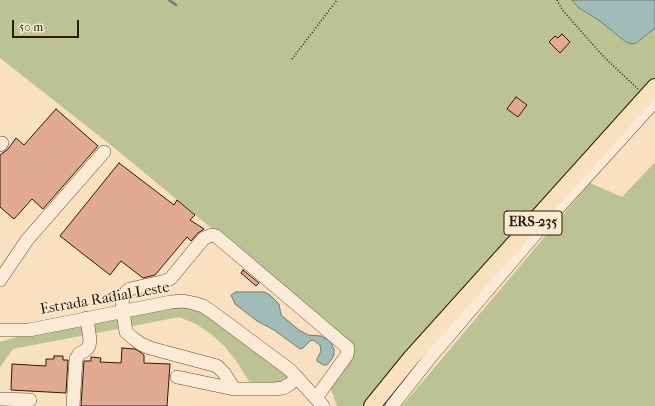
<!DOCTYPE html>
<style>
body{margin:0}
#map{position:relative;width:655px;height:406px;overflow:hidden;background:#f9e0c0;font-family:"IM FELL French Canon",serif}
canvas{display:block}
.scale{position:absolute;left:12px;top:20px;width:67px;height:18px;box-sizing:border-box;border:2px solid #2c1a00;border-top:0;padding-left:5px;font-size:12px;line-height:14px;white-space:nowrap;color:#2c1a00;-webkit-text-stroke:3px #fbebd6;paint-order:stroke}
</style>
<div id="map">
<canvas width="655" height="406"></canvas>
<div class="scale">50 m</div>
</div>
<script>
const ctx = document.querySelector('canvas').getContext('2d');
ctx.lineJoin = 'round';
function fill(path, color) { ctx.fillStyle = color; ctx.fill(path, 'evenodd'); }
const poly = rows => new Path2D(rows.map(r => 'M' + r).join(''));
function stroke(path, color, width, dash) { ctx.strokeStyle = color; ctx.lineWidth = width; ctx.lineCap = dash ? 'butt' : 'round'; ctx.setLineDash(dash || []); ctx.stroke(path); }
function drawText(font, color, halo, rows, align = 'center') {
  ctx.font = font + ' "IM FELL French Canon",serif'; ctx.lineWidth = 3; ctx.setLineDash([]); ctx.textBaseline = 'middle'; ctx.strokeStyle = halo; ctx.fillStyle = color; for (const [text, x, y, turn = 0] of rows) {
    ctx.save(); ctx.translate(x, y); ctx.rotate((+turn || 0) * Math.PI / 180); ctx.textAlign = isNaN(turn) ? turn : align; if (halo) ctx.strokeText(text, 0, 0); ctx.fillText(text, 0, 0); ctx.restore();
  }
}
const green = poly([
 [0,0,572,0,579,8,600,21,626,42,631,44,636,43,655,28,655,78,408,351,363,406,337,406,329,384,356,348,117,150,0,58],
 [655,162,655,406,402,406,590,183,622,197],
 [182,307,201,311,290,378,282,385,250,383,237,362,225,347,211,334,196,324,179,317,128,327,127,316,171,308],
 [120,317,122,328,92,334,91,323],
 [85,324,86,335,13,349,0,367,0,342,13,338]
]);
const water = poly([
 [572,0,655,0,655,28,636,43,631,44,626,42,600,21,579,8,572,0],
 [236,292,264,292,270,295,279,304,281,315,299,330,308,335,321,336,330,341,334,349,334,354,332,359,327,365,323,365,317,361,317,359,321,351,320,345,313,340,310,341,303,348,300,349,274,330,257,321,235,304,231,295,236,292]
]);
const stream = poly([
 [169,0,176,5]
]);
const building = poly([
 [562,34,570,42,560,53,549,42,555,36,558,38,562,34],
 [516,97,527,105,518,117,507,109,516,97],
 [56,109,98,146,43,209,32,199,14,219,0,207,0,155,8,149,16,138,24,145,56,109],
 [119,163,174,205,177,200,195,215,190,220,204,229,198,233,191,241,187,237,155,275,143,278,121,261,110,275,60,236,119,163],
 [243,270,259,283,256,286,241,273,243,270],
 [113,291,117,293,114,300,111,302,107,296,113,291],
 [122,348,135,349,140,352,144,355,144,363,170,364,167,406,81,406,84,361,91,361,91,357,101,358,100,362,121,363,122,348],
 [54,356,63,356,63,360,68,360,66,393,11,390,12,364,46,366,46,359,54,359,54,356]
]);
const path = poly([
 [557,0,559,4,564,12,604,57,638,89],
 [292,59,337,0]
]);
const minor = poly([
 [0,145,2,143],
 [0,280,27,240,104,152],
 [0,330,29,330,171,302,183,301,193,303,203,306,212,312,290,370,323,406],
 [177,377,234,389,274,389,283,388,290,384,297,377],
 [234,389,224,373,217,366,150,348,141,344,134,339,126,332,123,311,122,300,127,291,130,289,166,281,171,278,204,238,212,235,216,236,348,348,347,355,316,398],
 [0,399,30,400],
 [73,406,76,359,79,354,86,350,89,346,90,340,87,318],
 [392,406,433,354,549,218,655,101]
]);
const major = poly([
 [372,406,411,358,655,87]
]);
const shields = [
 [533,223,58]
];
const shieldNames = [
 ["ERS-235",533,223]
];
const streetNames = [
 ["Estrada Radial Leste",105,299,-10]
];
fill(green, '#bbc395');
fill(water, '#9fbcb9');
stroke(water, '#717b6f', 1);
stroke(stream, '#717b6f', 2.5);
fill(building, '#e2a993');
stroke(building, '#2c1a00', 1);
stroke(minor, '#5f4c30', 14);
stroke(major, '#2c1a00', 18);
stroke(path, '#2c1a00', 1.5, [1, 2]);
stroke(minor, '#fbebd6', 13);
stroke(major, '#f9e0c0', 16);
for (const [x, y, w] of shields) { const box = new Path2D(); box.roundRect(x - w / 2, y - 12, w, 24, 3); ctx.fillStyle = '#fbebd6'; ctx.fill(box); stroke(box, '#2c1a00', 1); }
drawText('bold 14px', '#2c1a00', null, shieldNames);
drawText('15px', '#2c1a00', '#fbebd6', streetNames);
</script>
